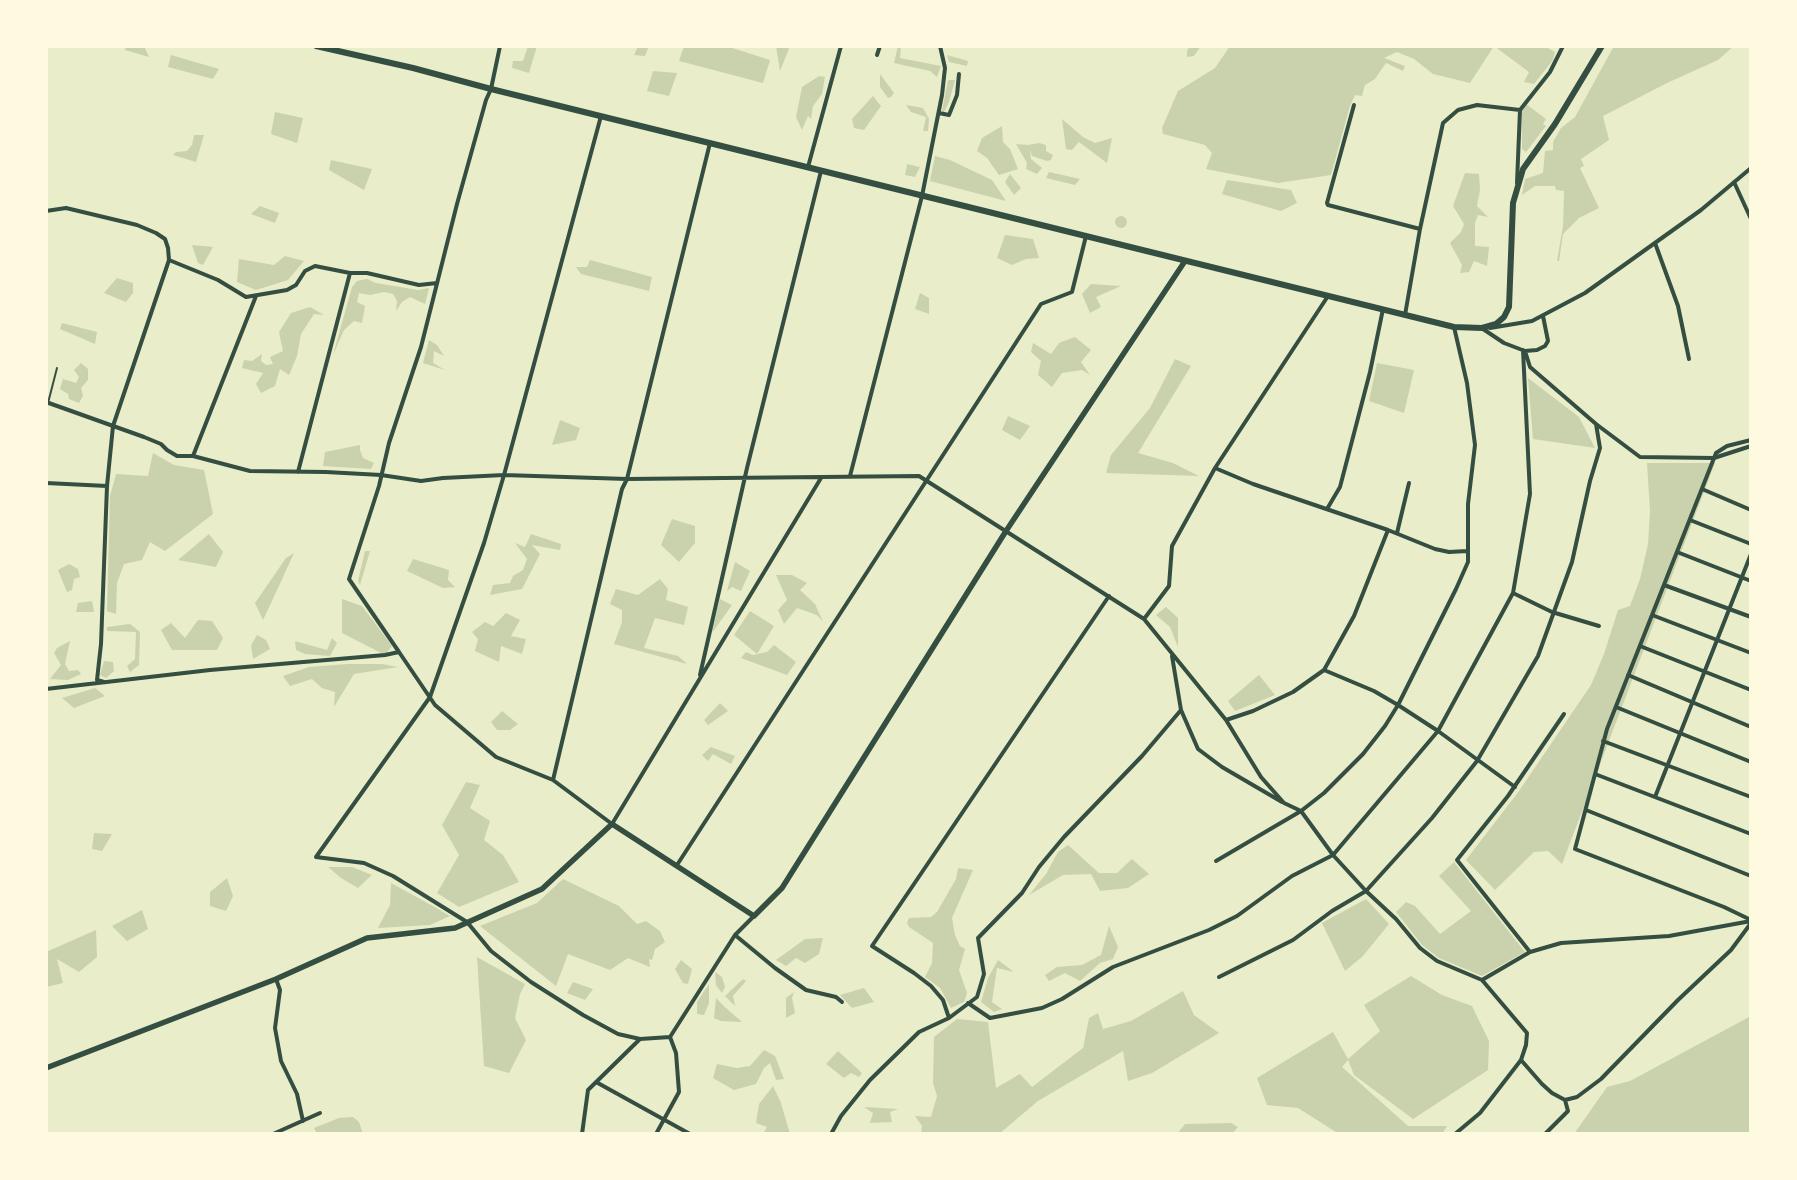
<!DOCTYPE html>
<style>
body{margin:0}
#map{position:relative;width:1797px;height:1180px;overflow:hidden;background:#e9edc9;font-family:Literata,serif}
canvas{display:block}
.frame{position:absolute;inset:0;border:48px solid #fefae0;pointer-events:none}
</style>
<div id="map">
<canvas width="1797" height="1180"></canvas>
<div class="frame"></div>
</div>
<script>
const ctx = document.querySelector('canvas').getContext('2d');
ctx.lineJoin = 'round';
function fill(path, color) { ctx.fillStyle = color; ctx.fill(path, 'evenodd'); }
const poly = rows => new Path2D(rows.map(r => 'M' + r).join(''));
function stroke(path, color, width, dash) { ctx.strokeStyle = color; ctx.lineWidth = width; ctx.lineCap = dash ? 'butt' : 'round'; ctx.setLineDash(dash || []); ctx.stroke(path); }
const green = poly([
 [126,46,144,46,149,57,125,50],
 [528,46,537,46,529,73,512,68,513,61,523,61],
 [638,46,649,46,645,56,634,55],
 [684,46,726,46,770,60,763,83,679,61],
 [776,46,790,46,780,71],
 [898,46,901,46,900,58,941,66,937,77,930,71,894,63],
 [1190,46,1201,46,1194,56,1187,57,1187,51],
 [1230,46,1494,46,1470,83,1433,74,1414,59,1397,52,1384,58,1405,66,1403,71,1386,63,1375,79,1365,85,1362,96,1355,95,1350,106,1331,175,1278,183,1206,169,1212,153,1205,145,1163,134,1162,128,1178,91,1215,68],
 [1494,46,1544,46,1555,52,1553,60,1534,84,1524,82,1529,72],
 [1614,46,1734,46,1718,60,1667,83,1603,116,1609,140,1581,159,1584,166,1580,168,1599,208,1579,218,1563,234,1559,261,1557,261,1563,226,1564,191,1556,190,1555,186,1535,186,1522,195,1525,179,1543,173,1545,151,1553,150,1553,142,1561,128,1575,117],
 [171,55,219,69,213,79,168,67],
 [947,55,968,61,967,66,949,62],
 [653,71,677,73,669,96,647,91],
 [880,74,894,93,891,97,888,98,880,87],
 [819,76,825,77,822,94,813,106,811,119,808,116,802,130,796,117,802,87],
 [948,80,955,80,949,102,944,112,942,111],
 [873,96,881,106,864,130,854,128,852,119],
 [1526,104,1546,119,1543,124,1546,126,1526,152,1522,149,1522,110],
 [906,105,923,108,929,119,928,131,923,131,926,117,911,112],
 [275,112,303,118,297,143,271,134],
 [1062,119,1083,137,1095,143,1112,138,1107,163,1079,142,1072,150,1066,149],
 [1002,126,1003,142,1010,149,1018,169,999,175,987,158,977,151,982,138],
 [194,135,204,135,196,162,173,155,176,152,187,151,192,145],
 [1039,143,1046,145,1046,151,1053,155,1051,160,1047,161,1032,156,1030,150,1031,159,1042,168,1037,174,1026,169,1027,163,1016,144,1028,145],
 [935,156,950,160,992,180,1006,201,930,181],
 [331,160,372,169,364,190,329,170],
 [907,164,920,167,915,177,905,175],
 [1049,172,1080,179,1075,185,1046,178],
 [1465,173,1479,174,1480,190,1477,206,1488,217,1478,215,1475,223,1475,246,1489,247,1487,266,1474,261,1469,272,1460,273,1462,265,1450,243,1461,232,1464,224,1453,206],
 [1010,174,1021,188,1014,195,1005,182],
 [1227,180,1291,190,1297,203,1281,211,1222,194],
 [260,206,279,213,275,223,251,214],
 '1115 222a6 6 0 1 1 12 0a6 6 0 1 1-12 0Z',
 [1005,235,1033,239,1039,258,1026,259,1012,265,997,258],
 [192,245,213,247,203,265,198,263],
 [285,256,304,261,288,280,256,290,237,282,239,259,274,265],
 [590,260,652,277,649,291,581,274,576,267,587,267],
 [117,278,133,283,133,293,126,302,104,293],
 [367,279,376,283,418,290,429,288,425,304,410,297,402,302,396,311,397,301,393,294,384,292,370,295,359,293,357,302,365,306,362,323,354,321,344,330,333,355,352,287,357,281],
 [1091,284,1121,286,1096,297,1101,307,1090,313,1082,294],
 [920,293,929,298,929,314,915,309],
 [310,307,324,315,314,314,301,334,297,356,289,375,280,369,275,386,261,393,256,384,263,373,242,368,244,360,252,361,262,354,261,361,266,365,273,364,270,357,283,351,279,332,291,313],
 [62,323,97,332,95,344,60,329],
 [1075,337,1091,350,1081,362,1090,375,1082,370,1062,373,1052,387,1038,375,1041,361,1031,352,1033,343,1051,354,1059,343],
 [429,340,437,345,444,356,434,351,433,363,445,370,423,363],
 [1175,359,1191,366,1138,453,1173,463,1199,476,1106,473,1111,455,1150,408],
 [81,363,88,369,88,380,81,388,83,396,79,403,69,399,68,394,60,389,63,379,76,383,79,377,74,370],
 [1377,363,1414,370,1404,413,1369,401],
 [1528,378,1579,417,1595,448,1533,439],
 [1008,416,1030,426,1020,440,1002,430],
 [560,420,580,428,576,440,552,445],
 [360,445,360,450,363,458,374,463,371,469,323,466,325,452],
 [153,453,174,465,204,470,213,514,165,551,150,542,142,560,124,564,117,583,116,614,107,611,110,496,116,474,148,476],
 [1647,463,1715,463,1562,864,1548,851,1534,852,1495,890,1466,860,1519,791,1591,685,1604,654,1618,610,1630,606,1640,579,1648,544,1650,511],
 [672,519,695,526,695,543,679,562,661,545],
 [209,534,223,552,216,567,178,560],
 [531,534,561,544,560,550,532,545,540,554,522,589,490,595,493,585,510,583,513,576,523,570,527,559,515,543,525,547],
 [365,551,370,551,360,585,358,581],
 [294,553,272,601,263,620,255,603,286,558],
 [413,559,449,570,448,580,455,587,443,588,407,571],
 [735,562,750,571,741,591,732,587,727,591],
 [69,564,78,569,80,577,74,579,72,590,67,592,58,570],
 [776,575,792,575,807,583,800,590,815,604,823,622,817,615,797,608,784,624,778,610,787,600],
 [660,579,668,589,666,600,688,607,684,625,655,618,644,648,678,656,687,664,614,644,622,622,622,610,610,604,616,589,638,595],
 [342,599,362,606,392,646,385,655,342,633],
 [720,599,732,605,712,633],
 [92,601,94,612,76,612,78,603],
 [1166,607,1178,618,1178,647,1170,627,1156,615],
 [750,611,774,626,757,654,734,635],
 [506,613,520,620,511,636,526,639,522,654,501,646,499,662,475,651,478,639,472,632,485,622,493,626],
 [198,620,212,621,223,638,217,650,172,650,161,630,171,623,185,638],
 [130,624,140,632,139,665,130,672,127,666,135,659,136,632,107,631,107,627],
 [257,635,266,640,270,649,253,659,251,645],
 [332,638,337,643,330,656,305,654,296,650,295,641,327,650],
 [70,641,65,664,69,671,78,670,81,674,68,680,50,679,61,665,54,653,57,648],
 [774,645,796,662,787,675,741,658,746,652,753,655,767,652],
 [104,661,113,662,114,671,106,678,100,675],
 [348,664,382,664,398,667,354,674,334,707,335,692,322,688,312,679,290,686,283,676,309,667],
 [1259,675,1275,695,1235,711,1228,701],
 [95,688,105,696,74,708,62,698],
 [720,703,728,711,708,725,704,720],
 [502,711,518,724,510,730,497,730,491,722],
 [711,747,735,756,731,764,713,754,708,761,702,755],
 [466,782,480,785,470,808,490,821,484,840,503,855,519,882,459,907,437,893,459,855,442,825],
 [94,833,112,834,102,851,92,849],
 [1068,845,1099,873,1117,873,1132,859,1149,874,1128,888,1100,891,1091,874,1063,875,1029,895,1046,874,1058,852],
 [1454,862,1525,952,1482,976,1439,958,1422,945,1396,912,1406,902,1415,906,1440,934,1471,911,1439,876],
 [328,867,352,867,372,875,358,888,341,878],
 [958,868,973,870,952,918,955,935,960,946,965,949,959,970,967,993,964,1002,951,1008,940,988,925,977,932,963,933,943,909,927,907,923,909,918,931,917,937,912,956,879],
 [227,878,233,896,226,911,210,906,210,892],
 [563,879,619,906,637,924,646,921,660,931,665,942,655,949,652,960,649,959,650,967,628,958,610,970,568,954,556,986,480,926,537,903],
 [391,883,431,905,450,916,430,925,378,928,390,905],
 [1366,899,1389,924,1363,956,1345,971,1322,923],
 [142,910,148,929,127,941,112,926],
 [1109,926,1118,947,1113,959,1100,963,1080,981,1065,973,1049,981,1045,975,1057,967,1082,965,1101,955],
 [96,930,97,957,79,972,57,959,63,983,46,987,46,952],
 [823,938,819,954,805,963,796,958,786,966,776,960,805,939],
 [477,957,525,984,520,994,515,1018,526,1040,509,1073,484,1066],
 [681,960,692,969,688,984,683,983,675,969],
 [998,960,1014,972,997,968,992,1002,1002,1009,994,1012,981,1002,988,978],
 [715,972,722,977,725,987,722,993,716,985],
 [1411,976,1442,995,1472,1006,1489,1041,1488,1070,1413,1119,1354,1075,1348,1060,1342,1067,1408,1126,1447,1126,1442,1134,1339,1134,1298,1108,1267,1105,1257,1078,1333,1032,1348,1059,1380,1031,1364,1005],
 [743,979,746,981,733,996,735,1006,725,996],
 [573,982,593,989,585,1000,567,993],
 [709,984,709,1003,704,1015,697,1014,697,1002],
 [864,988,874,1002,852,1008,840,995],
 [1183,991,1194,1015,1219,1033,1152,1073,1128,1081,1123,1051,1038,1101,999,1134,921,1134,922,1126,915,1116,931,1117,937,1096,933,1083,934,1037,957,1019,988,1022,996,1088,1020,1074,1032,1087,1083,1048,1089,1018,1098,1013,1103,1029,1131,1021],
 [794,992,792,998,795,1013,786,1018,786,998],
 [716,998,726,1008,742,1022,721,1021,714,1018],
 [1751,1016,1751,1134,1574,1134,1607,1087,1630,1081],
 [764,1050,775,1056,784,1079,776,1080,770,1063,764,1068,756,1084,734,1090,713,1078,717,1064,737,1068,750,1066],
 [838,1051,862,1073,859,1077,851,1073,844,1078,826,1064],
 [773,1086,781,1103,790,1134,763,1134,767,1127,756,1123,759,1104],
 [864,1107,898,1109,890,1112,892,1122,870,1123,873,1113],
 [353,1117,359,1122,363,1134,317,1134,314,1128,339,1118],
 [1231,1123,1238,1127,1232,1134,1177,1134,1185,1124]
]);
const service = poly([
 [48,403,57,368]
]);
const minor = poly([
 [877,55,880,46],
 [1354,105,1327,203,1328,205,1420,229],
 [1520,110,1550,72,1563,46],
 [939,113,949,115,957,95,959,74],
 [601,116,504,475,484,543,430,697,316,857,364,863,393,876,467,922,491,951,531,982,583,1015,618,1034,640,1039,670,1037,735,935,754,916],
 [808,167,841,46],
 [1734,182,1751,219],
 [1517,183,1520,110],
 [46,211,66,208,137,225,156,233,165,239,168,248,169,260,218,280,246,297,287,290,296,285,305,271,315,266,350,273,367,273,419,285,437,283],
 [1655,243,1678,306,1689,359],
 [1405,315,1420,229,1443,123,1458,110,1477,105,1520,110],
 [1490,328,1532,321,1585,293,1701,210,1751,168],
 [1483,329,1504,343,1525,351,1537,350,1545,346,1548,341,1543,316],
 [1525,351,1530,367,1596,424,1640,457,1714,458,1751,446],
 [46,402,144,437,161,444,167,450,177,456,193,456,250,471,326,472,381,475,421,481,443,478,504,475,627,479,919,476,1144,619,1226,720,1261,777,1284,803,1301,811,1333,855,1366,891,1396,919,1420,948,1437,961,1482,980],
 [1751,440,1727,446,1716,453,1607,729,1575,849,1724,907,1751,920],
 [193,456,256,296],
 [1215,468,1253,484,1388,530,1435,549,1449,552,1467,551],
 [298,472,350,273],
 [850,476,922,196,942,95,945,68,940,46],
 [46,483,107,486],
 [1702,489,1751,510],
 [1327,509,1340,487,1370,372,1383,309],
 [1690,520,1751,544],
 [1397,533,1409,483],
 [1677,552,1751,581],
 [1664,585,1751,617],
 [1513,593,1552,612,1599,626],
 [1652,615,1751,653],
 [1144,619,1169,586,1172,546,1215,468,1328,296],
 [1640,646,1751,690],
 [399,652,349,579,379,486,389,443,421,347,457,204,486,100,491,89,500,46],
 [1324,670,1374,691,1398,705,1438,731,1515,787],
 [700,675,747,468,821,171],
 [1628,675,1751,727],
 [104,682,97,680,101,644,107,486,113,426,169,260],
 [46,689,210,670,385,655,399,652,435,705,496,757,553,780,612,824,821,478],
 [1616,707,1751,762],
 [1181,710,1198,749,1222,767,1282,802],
 [1226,720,1253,711,1293,692,1324,670,1354,616,1388,530],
 [1603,741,1751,797],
 [1595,774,1751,834],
 [553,780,622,489,627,479,710,143],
 [1655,797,1751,554],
 [1586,810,1751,876],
 [1216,861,1301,811,1324,793,1363,754,1385,726,1398,705,1456,589,1468,562,1468,504,1475,445,1467,383,1454,327],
 [677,865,1041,304,1072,292,1086,236],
 [735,935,775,968,806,990,836,997,842,1002],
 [1530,952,1457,860,1508,796,1564,714],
 [1219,977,1293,940,1332,911,1366,891,1432,818,1477,761,1538,656,1572,562,1590,481,1600,448,1596,424],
 [276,979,280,990,275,1028,281,1061,297,1094,303,1121],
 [968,1003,990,1018,1042,1008,1062,999,1113,967,1209,930,1237,916,1292,876,1333,855,1438,731,1513,593,1530,494,1523,350],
 [949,1018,943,1000,931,986,914,973,872,946,1109,596],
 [596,1082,690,1134],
 [1565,1100,1552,1093,1542,1084,1521,1060,1526,1045,1527,1033,1482,980,1530,952,1561,943,1669,936,1751,921],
 [273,1134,320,1113],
 [582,1134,588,1090,640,1039],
 [656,1134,679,1092,676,1053,670,1037],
 [831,1134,841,1116,870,1080,919,1032,949,1018,977,997,984,974,978,938,1022,893,1039,867,1064,837,1142,756,1181,710,1172,656],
 [1455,1134,1480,1113,1521,1060],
 [1545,1134,1568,1111,1565,1100,1577,1097,1601,1079,1678,1000,1731,950,1751,923]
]);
const secondary = poly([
 [46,1068,276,979,367,938,455,928,542,889,612,824,754,916,782,888,1006,531,1185,261]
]);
const primary = poly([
 [316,46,413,68,491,89,1454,327,1482,328,1496,324,1504,317,1509,307,1513,203,1523,169,1555,124,1602,46]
]);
fill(green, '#cad2ad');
stroke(service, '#344e41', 2);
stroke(minor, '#344e41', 4);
stroke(secondary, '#344e41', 5.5);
stroke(primary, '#344e41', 6);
</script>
